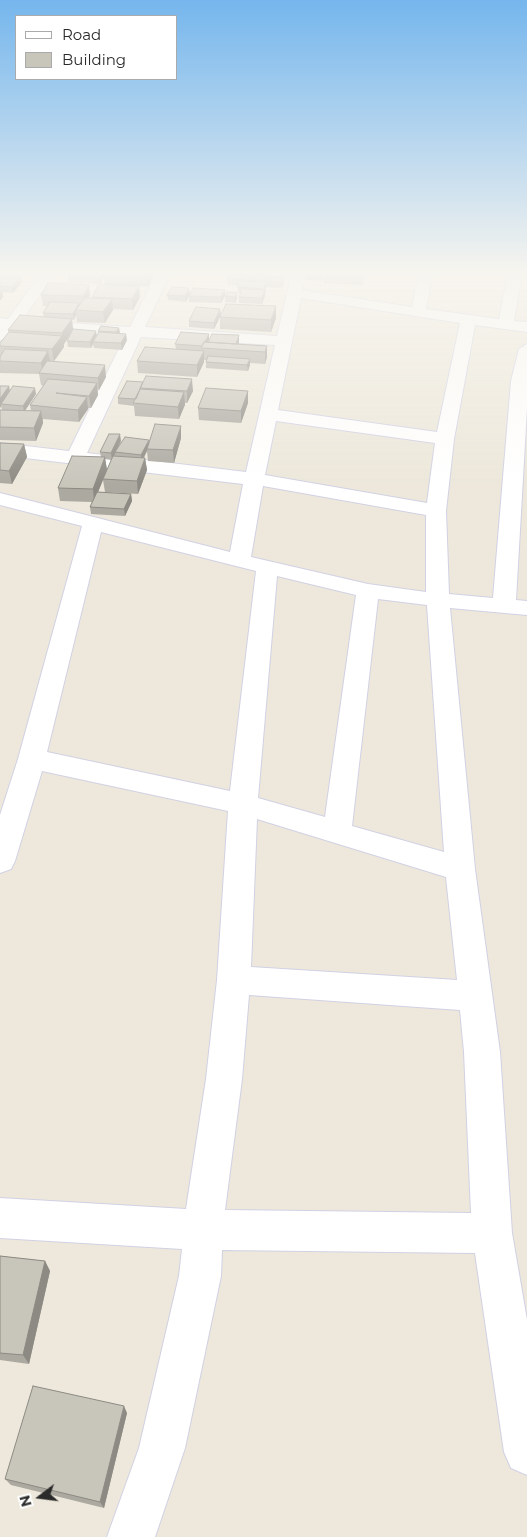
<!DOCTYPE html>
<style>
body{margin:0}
#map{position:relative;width:527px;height:1537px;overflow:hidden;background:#ede8db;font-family:Montserrat,sans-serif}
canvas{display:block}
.legend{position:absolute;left:15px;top:15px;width:162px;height:65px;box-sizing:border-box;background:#fff;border:1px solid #aaa;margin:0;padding:6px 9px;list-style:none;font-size:15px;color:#2a2a2a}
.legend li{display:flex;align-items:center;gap:10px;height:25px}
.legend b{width:25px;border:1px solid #aaa}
.north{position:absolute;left:15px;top:1472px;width:50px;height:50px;-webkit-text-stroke:4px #fff;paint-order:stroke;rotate:255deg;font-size:14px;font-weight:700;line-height:20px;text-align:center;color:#2a2a2a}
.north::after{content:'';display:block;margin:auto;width:18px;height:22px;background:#2a2a2a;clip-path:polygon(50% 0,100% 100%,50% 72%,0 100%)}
</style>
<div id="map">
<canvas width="527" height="1537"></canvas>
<ul class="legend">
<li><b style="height:6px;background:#fff"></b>Road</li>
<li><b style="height:14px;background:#c8c5bb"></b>Building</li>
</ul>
<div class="north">N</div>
</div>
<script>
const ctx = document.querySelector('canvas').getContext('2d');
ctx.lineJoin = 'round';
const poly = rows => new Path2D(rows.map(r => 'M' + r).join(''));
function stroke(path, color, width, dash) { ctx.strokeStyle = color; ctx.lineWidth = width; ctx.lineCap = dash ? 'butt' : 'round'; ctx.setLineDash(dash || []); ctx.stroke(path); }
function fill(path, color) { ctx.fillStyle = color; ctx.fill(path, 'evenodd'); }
const minor = poly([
 [42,272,56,272,22,320,130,327,157,272,171,272,145,327,277,336,292,272,306,272,302,290,412,307,419,272,433,272,426,309,499,319,508,272,522,272,514,321,527,322,527,332,475,325,454,439,446,511,449,594,493,598,511,381,519,349,527,344,527,408,516,600,527,601,527,615,450,608,475,869,500,1052,512,1233,527,1320,527,1475,511,1468,504,1452,475,1253,222,1250,221,1276,185,1448,155,1537,107,1537,139,1448,179,1276,182,1249,0,1238,0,1198,186,1209,206,1079,217,980,228,811,42,771,15,861,11,869,0,873,0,815,18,759,82,526,0,505,0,493,230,552,243,484,0,455,0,443,69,451,125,336,16,329,9,339,0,340,0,318,8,319,42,272],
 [301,298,460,323,437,432,278,410,301,298],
 [141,337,275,345,246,472,87,453,141,337],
 [276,421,435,443,427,503,265,475,276,421],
 [263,486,426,515,426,592,368,584,251,557,263,486],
 [101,532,256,571,230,791,47,752,101,532],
 [277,576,356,595,325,817,258,798,277,576],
 [378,599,427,605,444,852,352,826,378,599],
 [257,819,446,877,457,980,251,967,257,819],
 [249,995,460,1010,464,1052,471,1213,225,1210,242,1079,249,995]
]);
const wall = poly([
 [68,272,104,272,104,273,153,276,148,287,139,286,140,297,133,310,113,309,113,310,105,323,77,322,76,315,74,320,72,320,73,330,97,336,98,333,98,331,119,328,120,333,127,340,122,350,94,348,93,344,91,348,68,347,67,341,71,334,64,344,64,347,54,361,49,361,49,362,106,377,99,390,97,389,98,395,91,408,88,408,88,409,79,422,43,419,43,423,36,441,0,440,0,410,2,410,1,406,0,408,0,386,9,386,10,391,36,394,25,411,31,411,30,405,44,386,41,385,39,374,0,373,0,343,9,333,8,330,44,317,43,313,47,306,43,306,41,295,89,285,90,295,89,298,92,298,92,297,105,284,104,277,100,284,68,283,68,277,70,273],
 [307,272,365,272,363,285,324,283,324,275,322,281,306,280],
 [0,275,22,282,13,293,3,292,3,297,0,294],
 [284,277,284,283,282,288,266,287,265,296,262,304,239,303,239,297,240,293,238,293,238,285,228,285,227,279],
 [225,290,225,296,221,303,189,302,189,296,186,302,168,300,167,295,190,293],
 [237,293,237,299,235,303,225,302,225,296],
 [276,306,276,318,271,332,220,329,220,317],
 [220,309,221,315,214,329,189,327,189,321],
 [209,334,209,340,239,342,239,344,267,346,267,357,265,364,250,363,248,371,206,368,206,360,204,360,204,362,197,377,138,373,137,361,176,349,175,344],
 [127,381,193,391,187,403,185,403,179,419,135,416,134,406,118,404,118,398],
 [248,403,241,423,199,420,198,408],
 [181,438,174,463,148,461,147,451,144,458,145,458,147,470,138,494,105,492,103,480,98,492,131,494,132,501,125,516,91,514,90,507,92,502,60,501,58,488,101,457,100,452,121,441,115,452,149,442],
 [105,459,111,460,107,470],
 [0,443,24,444,27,457,12,484,0,483],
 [0,1256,45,1261,50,1271,29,1364,0,1360],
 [127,1413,104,1508,11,1485,5,1479]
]);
const shadedWall = poly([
 [103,272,104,272,104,277,100,284,99,278],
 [149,272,153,272,153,276,148,287,147,276],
 [21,277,22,282,13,293,12,287],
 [284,277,284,283,282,288,282,282],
 [266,282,265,296,262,304,262,298,264,293,264,289],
 [89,285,90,295,84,308,83,296],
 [139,286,140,297,133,310,132,299],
 [189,288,190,294,186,302,185,296],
 [225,290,225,296,221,303,221,297],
 [2,291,3,297,0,301,0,294],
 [237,293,237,299,235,303,235,297],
 [112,299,113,310,105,323,103,312],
 [79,303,80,309,76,310,76,315,74,320,73,314],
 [276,306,276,318,271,332,271,320],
 [220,309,221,315,214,329,214,323],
 [72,319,73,330,64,344,64,347,54,361,52,349,62,336,62,333],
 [119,328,120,334,117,338,116,332],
 [96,331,97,337,93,342,93,344,91,348,90,342],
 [126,334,127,340,122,350,121,343],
 [209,334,209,340,205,349,204,346],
 [239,335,239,342,236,350,234,349],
 [267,346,267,357,265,364,265,352],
 [48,351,50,362,43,375,41,363],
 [204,351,204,362,197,377,197,365],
 [250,359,250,365,248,371,247,365],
 [105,365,106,377,99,390,98,378],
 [192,379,193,391,187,403,187,391],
 [97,383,98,395,91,408,89,396],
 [9,386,10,393,1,404,1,406,0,408,0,399],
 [35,388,36,394,24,412,23,406],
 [248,391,248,403,241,423,241,411],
 [184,392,185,405,179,419,178,407],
 [87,397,88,409,79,422,78,410],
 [41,411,43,423,36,441,34,428],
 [181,426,181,438,174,463,173,450],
 [120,434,121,441,112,460,111,453],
 [149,440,150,446,147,449,147,451,141,462,141,455],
 [24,444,27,457,12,484,9,471],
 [105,457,107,470,94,502,93,489],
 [145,458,147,470,138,494,137,481],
 [131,494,132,501,125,516,124,509],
 [45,1261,50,1271,29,1364,23,1355],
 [124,1406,127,1413,104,1508,100,1502]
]);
const building = poly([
 [71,272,103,272,99,278,68,277,71,272],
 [105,272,149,272,147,276,104,274,105,272],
 [307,272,323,272,322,275,306,274,307,272],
 [324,272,364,272,364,274,324,272],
 [230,274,284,277,282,282,227,279,230,274],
 [0,275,21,277,12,287,0,286,0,275],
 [240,281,266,282,264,289,237,287,240,281],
 [48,283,89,285,83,296,41,295,48,283],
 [99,284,139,286,132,299,92,297,99,284],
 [172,287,189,288,185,296,167,295,172,287],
 [193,288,225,290,221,297,189,296,193,288],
 [242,289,265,290,262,298,239,297,242,289],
 [227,292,237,293,235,297,225,296,227,292],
 [85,298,112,299,103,312,76,310,85,298],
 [50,302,79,303,73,314,43,313,50,302],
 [226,304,276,306,271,320,220,317,226,304],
 [196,307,220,309,214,323,189,321,196,307],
 [20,315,72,319,62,333,8,330,20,315],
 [101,326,119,328,116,332,98,331,101,326],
 [73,329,96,331,90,342,67,341,73,329],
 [9,332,62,336,52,349,0,346,0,343,9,332],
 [99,332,126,334,121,343,93,342,99,332],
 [181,332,209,334,205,342,204,342,202,346,175,344,181,332],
 [212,334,239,335,236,344,208,342,212,334],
 [204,342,267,346,265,352,201,348,204,342],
 [145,347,204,351,197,365,137,361,145,347],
 [5,349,48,351,41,363,0,361,0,357,5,349],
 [208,356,250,359,247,365,206,362,208,356],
 [47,361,105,365,98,378,39,373,47,361],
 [146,376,192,379,187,391,140,388,146,376],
 [48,379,97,383,89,396,56,393,87,397,78,410,30,405,48,379],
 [127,381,143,382,136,399,118,398,127,381],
 [0,386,9,386,0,399,0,386],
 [13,386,35,388,23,406,1,404,13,386],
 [206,388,248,391,241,411,198,408,206,388],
 [140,389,184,392,178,407,133,403,140,389],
 [0,410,41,411,34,428,0,427,0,410],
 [155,424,181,426,173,450,147,449,155,424],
 [109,434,120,434,111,453,100,452,109,434],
 [125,437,149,440,141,455,115,452,125,437],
 [0,443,24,444,9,471,0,470,0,443],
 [72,456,105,457,93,489,58,488,72,456],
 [113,456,145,458,137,481,103,479,113,456],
 [97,492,131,494,124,509,90,507,97,492],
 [0,1256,45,1261,23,1355,0,1353,0,1256],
 [33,1386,124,1406,100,1502,5,1479,33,1386]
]);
stroke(minor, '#d1d1e4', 2);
fill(minor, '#fff');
fill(wall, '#aca9a1');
fill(shadedWall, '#8c8a83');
fill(building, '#c8c5bb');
stroke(building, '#8c8a83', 1);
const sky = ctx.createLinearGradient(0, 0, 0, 487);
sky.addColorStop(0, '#75b6ed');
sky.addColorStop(0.56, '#f7f5ef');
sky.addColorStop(1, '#f7f5ef00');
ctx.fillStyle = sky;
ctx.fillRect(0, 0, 527, 487);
</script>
